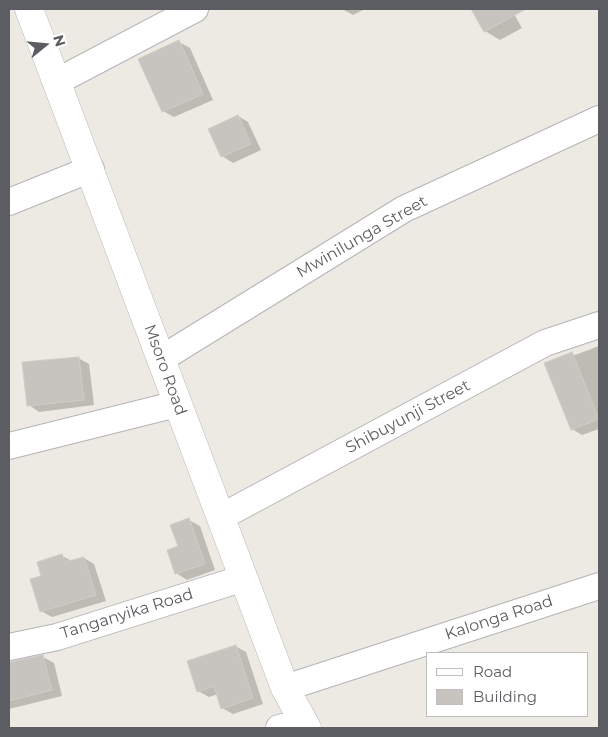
<!DOCTYPE html>
<style>
body{margin:0}
#map{position:relative;width:608px;height:737px;overflow:hidden;background:#eceae2;font-family:Montserrat,sans-serif}
canvas{display:block}
.frame{position:absolute;inset:0;border:10px solid #5b5d62;pointer-events:none}
.legend{position:absolute;left:426px;top:652px;width:162px;height:65px;box-sizing:border-box;background:#fff;border:1px solid #bdbec0;margin:0;padding:6px 9px;list-style:none;font-size:15px;color:#5b5d62}
.legend li{display:flex;align-items:center;gap:10px;height:25px}
.legend b{width:25px;border:1px solid #bdbec0}
.north{position:absolute;left:20px;top:20px;width:50px;height:50px;-webkit-text-stroke:4px #fff;paint-order:stroke;rotate:73deg;font-size:14px;font-weight:700;line-height:20px;text-align:center;color:#5b5d62}
.north::after{content:'';display:block;margin:auto;width:18px;height:22px;background:#5b5d62;clip-path:polygon(50% 0,100% 100%,50% 72%,0 100%)}
</style>
<div id="map">
<canvas width="608" height="737"></canvas>
<div class="frame"></div>
<ul class="legend">
<li><b style="height:6px;background:#fff"></b>Road</li>
<li><b style="height:14px;background:#c7c4c0"></b>Building</li>
</ul>
<div class="north">N</div>
</div>
<script>
const ctx = document.querySelector('canvas').getContext('2d');
ctx.lineJoin = 'round';
function fill(path, color) { ctx.fillStyle = color; ctx.fill(path, 'evenodd'); }
const poly = rows => new Path2D(rows.map(r => 'M' + r).join(''));
function stroke(path, color, width, dash) { ctx.strokeStyle = color; ctx.lineWidth = width; ctx.lineCap = dash ? 'butt' : 'round'; ctx.setLineDash(dash || []); ctx.stroke(path); }
function drawText(font, color, halo, rows, align = 'center') {
  ctx.font = font + ' Montserrat,sans-serif'; ctx.lineWidth = 4; ctx.setLineDash([]); ctx.textBaseline = 'middle'; ctx.strokeStyle = halo; ctx.fillStyle = color; for (const [text, x, y, turn = 0] of rows) {
    ctx.save(); ctx.translate(x, y); ctx.rotate((+turn || 0) * Math.PI / 180); ctx.textAlign = isNaN(turn) ? turn : align; if (halo) ctx.strokeText(text, 0, 0); ctx.fillText(text, 0, 0); ctx.restore();
  }
}
const shadow = poly([
 [342,9,365,9,353,15],
 [473,9,523,9,514,14,522,28,500,40,485,31],
 [179,42,190,48,213,100,174,117,163,111],
 [238,116,248,122,261,150,233,163,222,156,209,129],
 [599,346,599,429,582,435,572,429,572,354,575,355],
 [78,358,89,364,94,405,39,412,29,405],
 [189,520,200,526,215,570,187,580,176,573],
 [62,556,72,561,84,558,94,564,106,601,52,617,41,611,42,577],
 [235,646,246,652,263,704,233,714,222,708,218,694,209,697,198,691],
 [43,657,54,663,62,696,9,709,9,664]
]);
const building = poly([
 [471,9,526,9,484,32,471,9],
 [179,40,203,94,162,112,138,59,179,40],
 [238,115,251,144,221,157,208,129,238,115],
 [572,352,599,419,571,430,544,363,572,352],
 [79,357,84,400,27,406,22,362,79,357],
 [189,518,205,564,175,574,167,550,178,546,170,525,189,518],
 [62,554,65,562,84,557,96,595,40,612,30,579,41,576,37,562,62,554],
 [236,645,253,698,221,709,214,686,197,692,187,661,236,645],
 [43,655,52,690,9,701,9,662,43,655]
]);
const minor = poly([
 [58,81,195,9],
 [9,202,91,169],
 [161,359,404,209,599,119],
 [9,446,177,404],
 [221,517,545,343,599,325],
 [9,647,57,637,244,578],
 [285,688,599,586],
 [279,728,304,722]
]);
const tertiary = poly([
 [29,9,285,688,307,728]
]);
const streetNames = [
 ["Mwinilunga Street",362,237,-30],
 ["Msoro Road",165,370,70],
 ["Shibuyunji Street",408,417,-28],
 ["Tanganyika Road",127,614,-17],
 ["Kalonga Road",499,618,-18]
];
fill(shadow, '#0003');
fill(building, '#c7c4c0');
stroke(building, '#d0ccc1', 1);
stroke(minor, '#b3b4b8', 28);
stroke(tertiary, '#b3b4b8', 29);
stroke(minor, '#fff', 26);
stroke(tertiary, '#fff', 28);
drawText('16px', '#5b5d62', '#fff', streetNames);
</script>
